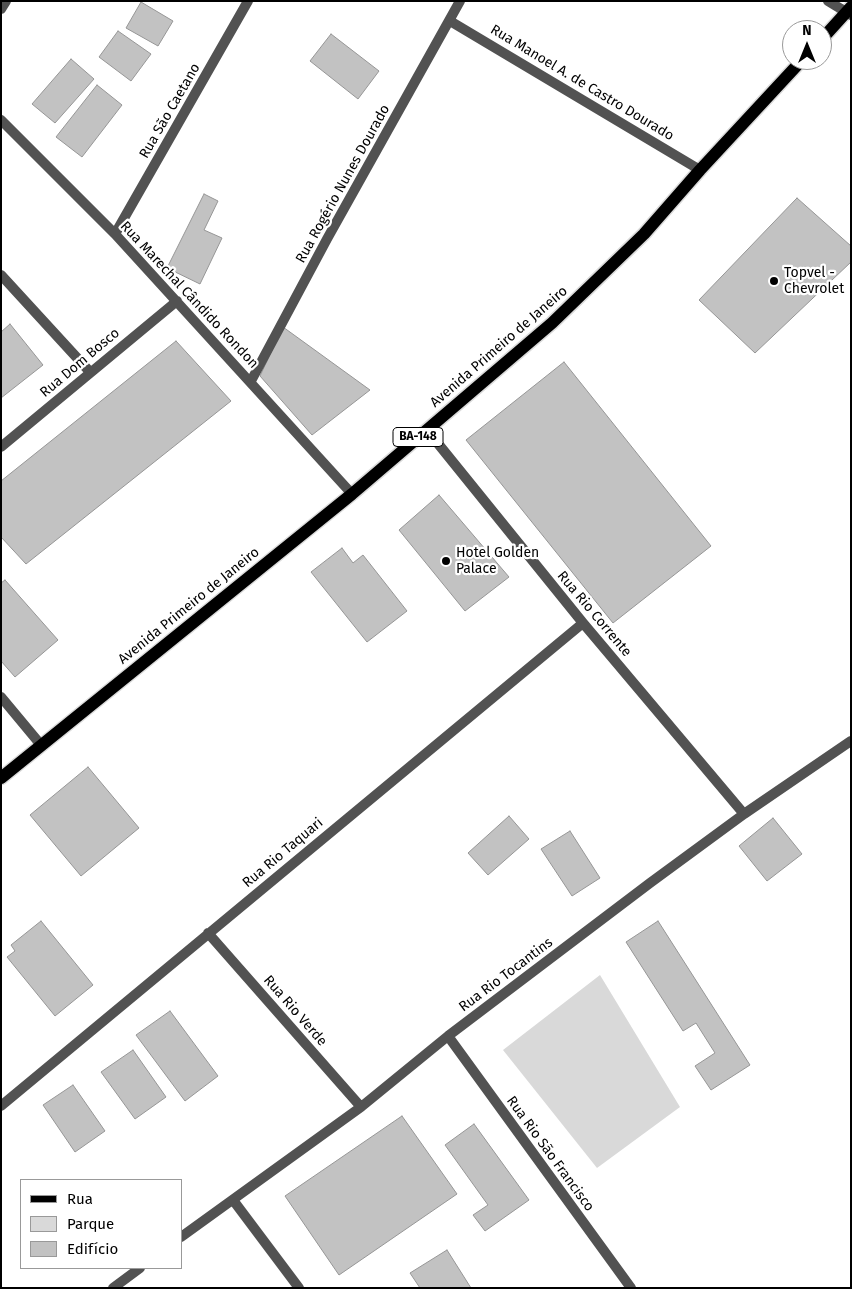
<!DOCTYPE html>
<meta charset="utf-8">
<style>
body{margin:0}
#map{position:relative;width:852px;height:1289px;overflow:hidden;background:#fff;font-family:"Fira Sans",sans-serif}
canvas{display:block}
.frame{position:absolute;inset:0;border:2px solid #000;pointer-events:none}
.legend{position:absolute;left:20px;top:1179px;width:162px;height:90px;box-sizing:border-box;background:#fff;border:1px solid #999;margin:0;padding:6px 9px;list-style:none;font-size:15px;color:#000}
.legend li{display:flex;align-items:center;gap:10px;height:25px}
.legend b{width:25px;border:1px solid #999}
.north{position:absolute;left:782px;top:20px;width:50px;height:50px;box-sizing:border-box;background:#fff;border:1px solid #999;border-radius:50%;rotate:0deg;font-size:14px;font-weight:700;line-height:20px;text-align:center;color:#000}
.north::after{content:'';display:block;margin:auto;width:18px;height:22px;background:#000;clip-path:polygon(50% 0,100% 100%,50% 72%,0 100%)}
</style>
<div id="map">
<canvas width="852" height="1289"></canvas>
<div class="frame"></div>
<ul class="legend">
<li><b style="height:6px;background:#000"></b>Rua</li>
<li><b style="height:14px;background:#d9d9d9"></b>Parque</li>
<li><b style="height:14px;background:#c2c2c2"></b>Edifício</li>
</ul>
<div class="north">N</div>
</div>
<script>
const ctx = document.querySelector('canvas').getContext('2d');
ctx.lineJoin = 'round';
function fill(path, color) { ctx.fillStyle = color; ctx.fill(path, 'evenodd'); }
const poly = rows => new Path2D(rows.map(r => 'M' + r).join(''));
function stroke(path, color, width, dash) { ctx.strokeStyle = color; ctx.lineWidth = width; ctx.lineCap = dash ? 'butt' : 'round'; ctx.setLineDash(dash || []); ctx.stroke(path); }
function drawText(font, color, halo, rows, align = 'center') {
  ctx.font = font + ' "Fira Sans",sans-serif'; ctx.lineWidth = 4.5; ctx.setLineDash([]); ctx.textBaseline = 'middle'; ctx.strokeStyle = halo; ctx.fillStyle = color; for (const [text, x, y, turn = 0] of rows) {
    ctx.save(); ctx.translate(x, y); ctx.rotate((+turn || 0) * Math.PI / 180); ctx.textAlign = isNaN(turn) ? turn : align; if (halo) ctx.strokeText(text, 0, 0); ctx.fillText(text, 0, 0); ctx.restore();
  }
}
const green = poly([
 [600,975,680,1107,597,1168,503,1050]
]);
const building = poly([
 [141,2,173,21,158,46,126,28,141,2],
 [118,31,151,54,131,81,99,57,118,31],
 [331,34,379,71,358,99,310,61,331,34],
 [71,59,94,79,55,123,32,104,71,59],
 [97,85,122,105,82,157,56,137,97,85],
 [204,194,218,201,204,230,222,238,200,284,167,268,204,194],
 [797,198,851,246,851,262,755,353,699,300,797,198],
 [10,324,43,365,1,398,1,332,10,324],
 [283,327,370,390,312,435,260,376,283,327],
 [176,341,231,401,26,564,1,537,1,481,176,341],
 [564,362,711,546,613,623,466,440,564,362],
 [439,495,509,577,465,611,399,530,439,495],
 [342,548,353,563,363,555,407,611,367,642,311,572,342,548],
 [5,580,58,640,15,677,1,661,1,583,5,580],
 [88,767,139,828,81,876,30,815,88,767],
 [509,816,529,839,488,875,468,853,509,816],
 [773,818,802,854,767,881,739,846,773,818],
 [570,831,600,878,572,896,541,849,570,831],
 [41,921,93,985,55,1016,7,957,15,951,11,945,41,921],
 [658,921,750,1065,711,1090,695,1066,715,1053,696,1023,683,1031,626,942,658,921],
 [170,1011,218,1076,185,1101,136,1035,170,1011],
 [133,1050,166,1097,135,1119,101,1072,133,1050],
 [73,1085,105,1131,75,1152,43,1105,73,1085],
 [402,1116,457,1194,339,1275,285,1196,402,1116],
 [474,1124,529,1200,485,1231,473,1215,488,1205,445,1145,474,1124],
 [447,1250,471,1288,420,1288,410,1273,447,1250]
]);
const minor = poly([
 [828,1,851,15],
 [1,9,6,1],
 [450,21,700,170],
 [1,120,115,234,352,494],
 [115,234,248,1],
 [1,275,90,372],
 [251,381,327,239,460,1],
 [427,430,583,623,744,814],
 [1,447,177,301],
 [1,697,41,745],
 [208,933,361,1107],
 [448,1036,631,1288],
 [1,1106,583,623],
 [233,1200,299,1288],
 [181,1237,361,1107,448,1036,650,883,744,814,851,741],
 [113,1288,140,1268]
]);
const primary = poly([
 [822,39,851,7],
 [1,778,352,494,552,323,644,234,700,170,802,60]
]);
const markers = [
 [774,281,5,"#000"],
 [446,561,5,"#000"]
];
const shields = [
 [418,437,50]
];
const shieldNames = [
 ["BA-148",418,437]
];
const streetNames = [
 ["Rua Manoel A. de Castro Dourado",582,83,31],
 ["Rua São Caetano",170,111,-60],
 ["Rua Rogério Nunes Dourado",343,184,-61],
 ["Rua Marechal Cândido Rondon",189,295,47],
 ["Avenida Primeiro de Janeiro",499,347,-41],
 ["Rua Dom Bosco",80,363,-40],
 ["Avenida Primeiro de Janeiro",189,606,-39],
 ["Rua Rio Corrente",594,614,50],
 ["Rua Rio Taquari",283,853,-40],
 ["Rua Rio Tocantins",506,975,-37],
 ["Rua Rio Verde",295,1011,49],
 ["Rua Rio São Francisco",550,1154,54]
];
const poiNames = [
 ["Topvel -",784,273],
 ["Chevrolet",784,289],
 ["Hotel Golden",456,553],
 ["Palace",456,569]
];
fill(green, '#d9d9d9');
fill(building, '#c2c2c2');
stroke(building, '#969696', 1);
stroke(primary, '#dbdbdb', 15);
stroke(minor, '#525252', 10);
stroke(primary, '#000', 12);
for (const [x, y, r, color] of markers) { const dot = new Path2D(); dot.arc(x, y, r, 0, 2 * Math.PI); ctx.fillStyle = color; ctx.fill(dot); stroke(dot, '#fff', 2); }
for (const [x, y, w] of shields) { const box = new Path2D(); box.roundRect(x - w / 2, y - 9.5, w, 19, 4); ctx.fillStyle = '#fff'; ctx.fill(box); stroke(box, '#000', 1); }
drawText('bold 12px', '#000', null, shieldNames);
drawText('14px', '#000', '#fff', streetNames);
drawText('14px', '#000', '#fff', poiNames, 'left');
</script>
